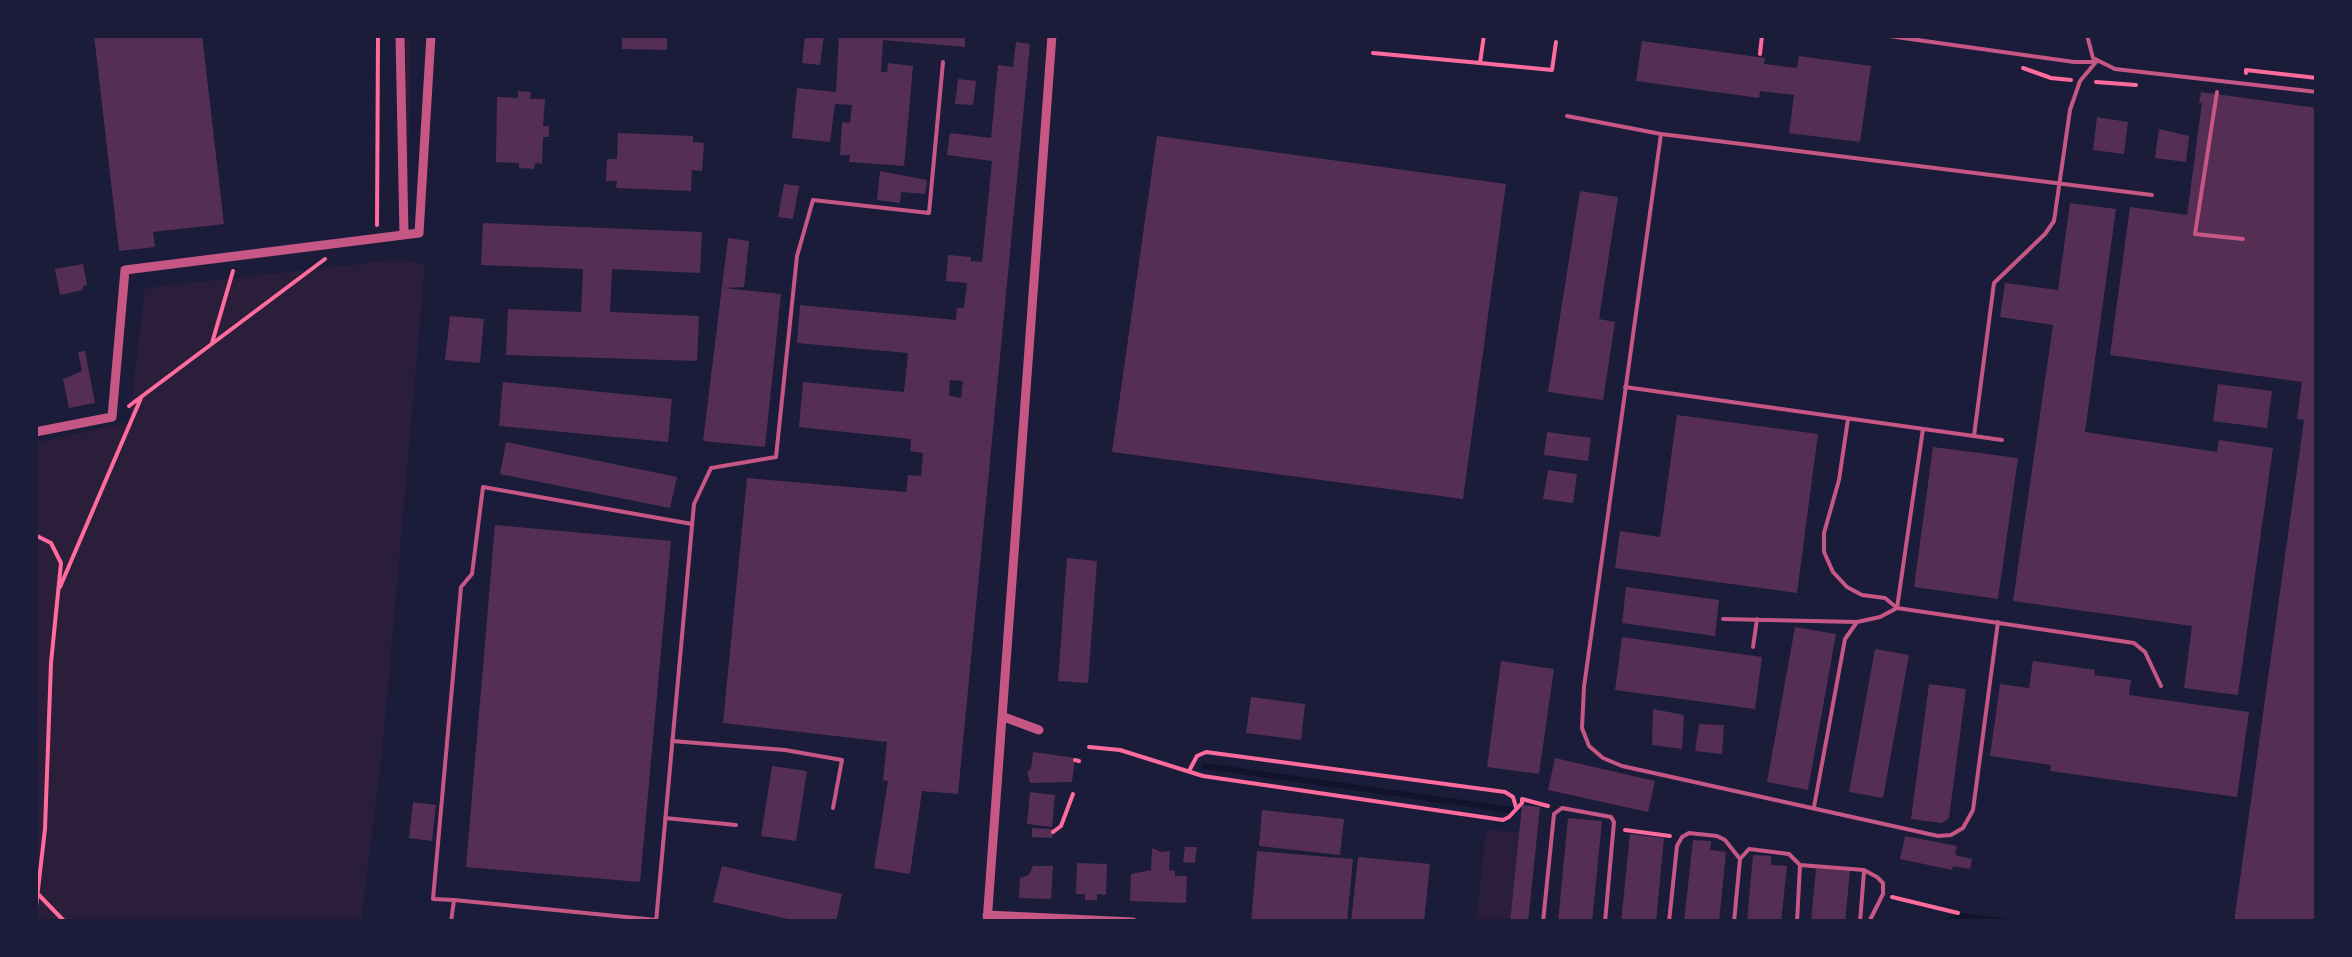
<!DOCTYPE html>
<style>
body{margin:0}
#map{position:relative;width:2352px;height:957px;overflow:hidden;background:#1b1b3a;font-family:"DM Sans",sans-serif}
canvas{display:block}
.frame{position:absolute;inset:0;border:38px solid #1b1b3a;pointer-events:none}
</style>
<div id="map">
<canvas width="2352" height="957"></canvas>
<div class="frame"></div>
</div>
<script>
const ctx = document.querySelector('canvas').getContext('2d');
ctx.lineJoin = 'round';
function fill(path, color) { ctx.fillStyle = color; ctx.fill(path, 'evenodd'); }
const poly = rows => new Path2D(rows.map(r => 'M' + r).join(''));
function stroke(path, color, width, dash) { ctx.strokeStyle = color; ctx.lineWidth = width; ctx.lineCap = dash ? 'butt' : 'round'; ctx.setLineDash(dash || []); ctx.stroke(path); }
const green = poly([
 [406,35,411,35,408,185,405,184],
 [402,259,425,265,383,744,361,922,35,922,35,443,129,422,145,288],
 [1486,830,1519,832,1510,922,1476,922]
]);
const stream = poly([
 [1205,766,1512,810],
 [1947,922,1960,916,2009,922]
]);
const building = poly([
 [94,35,202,35,224,224,153,232,155,247,119,251],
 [622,35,667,35,667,50,622,49],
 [805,35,824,35,820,65,802,63],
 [839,35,965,35,965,47,883,40,881,72,887,72,888,63,913,66,904,166,849,162,850,155,840,155,842,122,850,123,852,105,835,104,830,142,792,138,797,88,836,92],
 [1642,41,1765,58,1764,64,1797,68,1799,56,1871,66,1860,142,1789,133,1794,95,1760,91,1759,98,1636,81],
 [1016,42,1030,44,958,794,922,791,910,874,874,868,888,781,883,780,887,742,723,723,747,478,906,492,908,475,921,476,923,453,910,451,911,439,799,427,803,382,904,392,908,353,797,343,800,305,956,320,957,308,964,308,967,283,946,281,948,255,971,257,971,261,982,262,992,161,947,155,950,133,991,138,998,65,1013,67],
 [950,380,963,381,961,398,949,396],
 [958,79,976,81,973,105,955,104],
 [518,91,531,92,530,99,545,99,543,126,549,126,549,137,543,137,542,164,535,163,534,169,519,168,519,163,496,162,497,97,518,98],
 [2201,92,2317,108,2317,922,2234,922,2304,420,2297,419,2302,382,2110,355,2130,207,2187,215,2202,103,2199,103],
 [2097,117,2128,122,2124,154,2093,150],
 [2159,129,2189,136,2186,162,2155,158],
 [618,133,693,136,693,142,704,143,702,171,692,170,691,191,616,188,617,181,606,181,607,159,617,159],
 [1157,136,1506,184,1463,499,1112,452],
 [880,171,927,180,925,194,901,192,900,203,877,200],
 [784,184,799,186,793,219,778,217],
 [1580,191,1618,197,1599,319,1615,322,1603,400,1548,392],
 [2070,203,2116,209,2085,432,2217,452,2219,440,2273,448,2238,695,2184,688,2192,626,2013,601,2053,325,2000,317,2005,283,2058,290],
 [483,223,702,232,700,273,612,269,610,312,699,316,697,361,506,355,508,309,581,312,583,269,481,265],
 [728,238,749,241,744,287,724,288,781,294,765,447,703,441],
 [83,264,87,285,83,286,83,290,60,295,55,269],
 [450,316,484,319,480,363,445,360],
 [85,351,95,403,69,408,63,379,82,371,78,352],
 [503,382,672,399,668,442,499,426],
 [2218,384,2272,391,2267,428,2213,421],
 [1677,415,1818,434,1797,593,1615,568,1620,531,1660,537],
 [1547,432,1591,438,1588,461,1544,455],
 [506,442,677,477,670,508,500,474],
 [1933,447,2018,458,1998,599,1914,587],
 [1548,470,1577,474,1573,503,1543,499],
 [495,525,671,541,640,882,466,867],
 [1067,558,1097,561,1088,683,1058,681],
 [1626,587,1719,600,1715,636,1622,623],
 [1795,627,1836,634,1808,790,1767,782],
 [1622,637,1762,657,1755,709,1615,690],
 [1875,649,1909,655,1883,798,1849,792],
 [1501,661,1554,669,1539,774,1487,767],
 [2033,661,2095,670,2094,675,2131,680,2129,695,2249,712,2237,797,2050,771,2051,765,1990,756,2000,684,2029,688],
 [1929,684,1966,689,1949,818,1942,823,1911,819],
 [1251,697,1305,704,1301,740,1246,733],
 [1653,709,1684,715,1682,749,1652,745],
 [1699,724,1724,725,1722,754,1695,751],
 [1033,752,1075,758,1072,782,1030,783,1027,772,1031,769],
 [1555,758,1655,781,1648,812,1548,790],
 [772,766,807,771,796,841,761,836],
 [1030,792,1055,795,1052,827,1027,824],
 [413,802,436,805,432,841,409,838],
 [1522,805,1540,807,1528,922,1510,922],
 [1262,810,1344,819,1340,855,1259,846],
 [1568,818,1602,821,1592,922,1558,922],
 [1032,828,1053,829,1052,838,1032,837],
 [1630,834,1664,838,1656,922,1621,922],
 [1905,836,1957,846,1955,855,1972,859,1970,869,1953,866,1952,870,1900,859],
 [1693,840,1711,841,1710,850,1726,852,1719,922,1684,922],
 [1185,847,1197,847,1195,863,1183,862],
 [1152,848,1161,852,1170,851,1169,870,1175,871,1175,876,1187,876,1186,903,1130,901,1131,874,1151,870],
 [1257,851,1353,859,1347,922,1251,922],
 [1753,855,1771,856,1771,865,1787,866,1781,922,1747,922],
 [1358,857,1430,864,1424,922,1351,922],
 [1077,863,1107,864,1106,895,1097,894,1097,900,1085,900,1085,894,1076,894],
 [722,866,842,894,836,922,801,922,713,902],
 [1033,866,1053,866,1051,899,1019,898,1020,878,1029,875],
 [1816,868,1850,871,1845,922,1811,922]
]);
const path = poly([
 [1484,35,1480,63,1552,70,1556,42],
 [1373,53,1480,63],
 [1760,54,1762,35],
 [2023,68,2051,78,2071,80],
 [2246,73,2246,70,2317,78],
 [2096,82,2136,85],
 [377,225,378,35],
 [212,343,233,271],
 [129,406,325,259],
 [35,535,51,543,61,563,51,663,45,829,35,915],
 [60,587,141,398],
 [1089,747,1120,750,1203,776,1503,820,1509,817,1522,803,1522,799,1548,806],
 [1075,760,1079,761],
 [1189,771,1197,756,1206,752,1505,792,1513,797,1516,807],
 [1625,830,1670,836],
 [1053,832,1061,826,1073,794],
 [38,894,65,922],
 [1892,897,1958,913]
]);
const service = poly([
 [1882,35,2074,62,2095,62],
 [2087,35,2093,58,2115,69,2317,92],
 [2217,92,2195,234,2243,239],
 [1567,116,1661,134,2152,195],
 [1661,134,1584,687,1582,728,1589,746,1603,758,1622,766,1938,836,1951,835,1963,828,1973,810,1998,622],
 [1625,387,2002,440],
 [1923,429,1897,608,2134,643,2145,652,2161,686],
 [1974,436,1994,283,2045,234,2054,221,2070,110,2080,81,2096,62],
 [1723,619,1857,622],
 [1753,647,1757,619],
 [672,741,785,750,842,760,833,808],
 [1814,807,1845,639,1857,622,1880,617,1897,608,1885,598,1862,595,1847,587,1833,572,1824,552,1824,533,1839,480,1848,419],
 [665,818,736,825],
 [1800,865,1864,870,1877,877,1883,883,1883,894,1869,922],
 [454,900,433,899,461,587,472,574,483,487,692,524],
 [451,922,454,900,656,920],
 [656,922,694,504,711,468,776,457,797,256,813,200,929,213,943,62],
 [1543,922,1554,814,1562,808,1611,817,1614,822,1605,922],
 [1669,922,1677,846,1682,837,1689,833,1717,836,1725,840,1740,859],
 [1734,922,1740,859,1749,849,1789,854,1800,865,1797,922],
 [1860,922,1864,872]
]);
const minor = poly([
 [400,35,404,235],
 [35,432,112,417,125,270,419,233,431,35],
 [1004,717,1039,730],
 [987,915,1133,922],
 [987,922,1052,35]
]);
fill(green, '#2a1e3b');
stroke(stream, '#12122b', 6);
fill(building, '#542f53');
stroke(path, '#ff6b9d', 4);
stroke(service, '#c65784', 4);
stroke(minor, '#c65784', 9);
</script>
